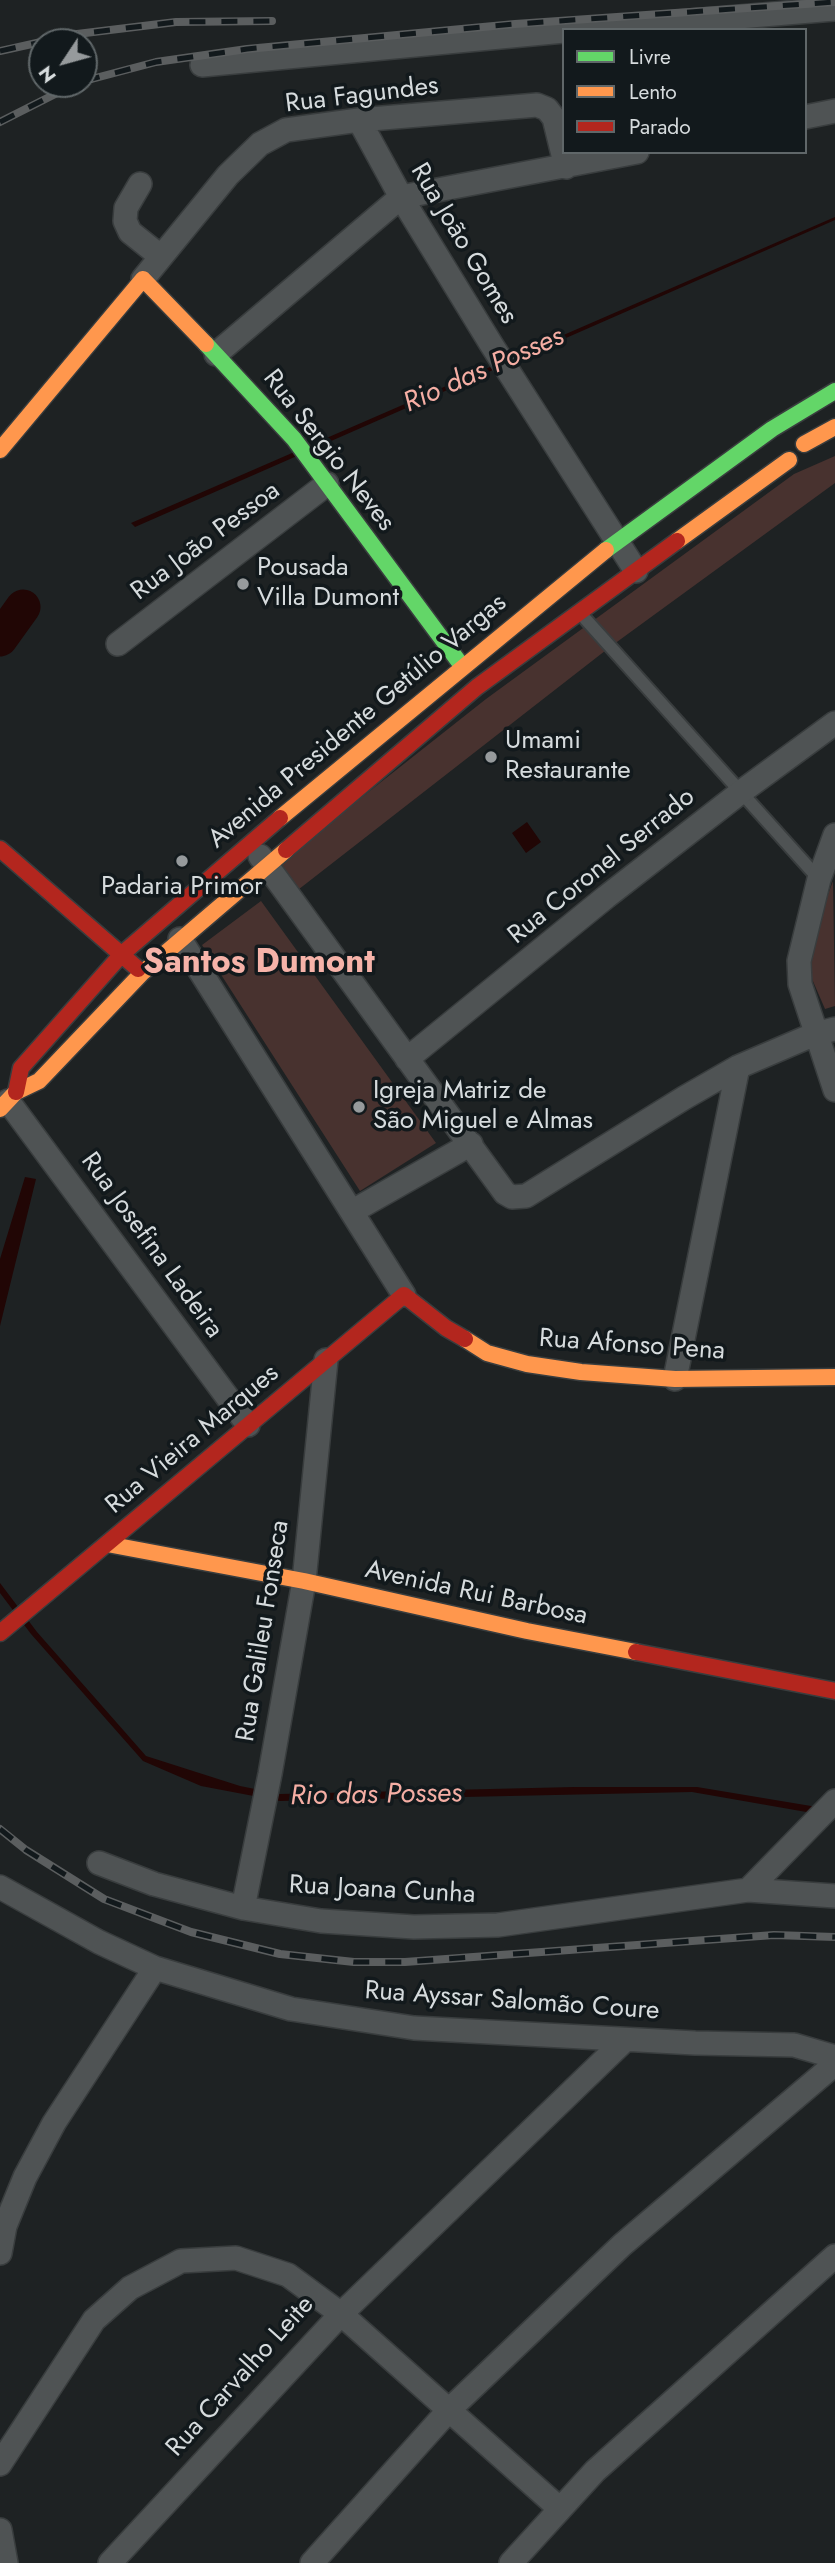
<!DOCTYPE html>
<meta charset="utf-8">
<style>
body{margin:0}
#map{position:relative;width:835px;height:2563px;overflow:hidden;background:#1e2223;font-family:Jost,sans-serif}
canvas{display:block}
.legend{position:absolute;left:562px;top:28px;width:245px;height:126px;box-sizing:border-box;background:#12191c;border:2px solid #606769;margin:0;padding:9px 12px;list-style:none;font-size:21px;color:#d6dbdd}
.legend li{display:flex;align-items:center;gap:14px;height:35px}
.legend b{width:35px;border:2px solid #606769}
.north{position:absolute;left:28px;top:28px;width:70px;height:70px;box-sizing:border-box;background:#12191c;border:2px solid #606769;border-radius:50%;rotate:234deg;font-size:19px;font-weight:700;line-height:28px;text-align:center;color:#d6dbdd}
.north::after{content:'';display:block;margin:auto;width:24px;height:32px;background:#969a9c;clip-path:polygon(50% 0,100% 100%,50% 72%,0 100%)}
</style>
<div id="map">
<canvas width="835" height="2563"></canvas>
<ul class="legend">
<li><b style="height:9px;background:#63d668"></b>Livre</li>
<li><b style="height:9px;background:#ff974d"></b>Lento</li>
<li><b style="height:9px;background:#b3261e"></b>Parado</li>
</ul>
<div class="north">N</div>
</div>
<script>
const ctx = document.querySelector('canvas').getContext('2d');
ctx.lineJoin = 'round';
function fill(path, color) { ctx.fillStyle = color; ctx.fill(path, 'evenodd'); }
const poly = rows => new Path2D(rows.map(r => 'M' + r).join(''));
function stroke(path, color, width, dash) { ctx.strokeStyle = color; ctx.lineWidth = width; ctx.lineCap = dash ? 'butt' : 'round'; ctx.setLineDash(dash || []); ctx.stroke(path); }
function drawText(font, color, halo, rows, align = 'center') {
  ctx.font = font + ' Jost,sans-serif'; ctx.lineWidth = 7; ctx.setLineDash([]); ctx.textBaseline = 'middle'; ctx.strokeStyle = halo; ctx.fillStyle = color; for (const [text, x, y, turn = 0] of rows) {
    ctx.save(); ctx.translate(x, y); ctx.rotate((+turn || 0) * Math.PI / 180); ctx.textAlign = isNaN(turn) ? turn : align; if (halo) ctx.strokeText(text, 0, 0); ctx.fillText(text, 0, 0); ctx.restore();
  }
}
const green = poly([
 [835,456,835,483,610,647,294,893,276,865,486,699,794,474],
 [833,881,835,1006,825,1009,809,972,806,953],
 [261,901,436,1143,360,1191,202,945]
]);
const water = poly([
 [835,217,835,220,135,527,131,523],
 [19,605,26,611,0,645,0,631],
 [527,822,541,842,526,853,512,833],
 [25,1177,36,1179,0,1326,0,1259],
 [0,1583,37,1632,146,1756,240,1786,280,1794,574,1787,697,1787,835,1810,835,1817,692,1792,280,1801,201,1786,143,1761,31,1634,0,1593]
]);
const river = poly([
 [0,639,23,607]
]);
const lane = poly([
 [580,613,819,879]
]);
const street = poly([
 [583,30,835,9],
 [202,65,564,31],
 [805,117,835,111],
 [359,120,401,197,491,344,636,571],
 [140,184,126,208,125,221,130,232,160,256],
 [143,279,228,175,260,144,286,130,359,120,537,105,547,109,554,118,566,167],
 [216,354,401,197,637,152],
 [118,644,327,484],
 [835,835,819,879,799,961,800,984,835,1090],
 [260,856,505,1193,512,1197,526,1196,684,1098,738,1067,815,1034,835,1029],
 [180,939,404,1295],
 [407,1059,606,897,741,792,835,723],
 [8,1101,248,1425],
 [353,1211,471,1144],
 [675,1379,738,1067],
 [99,1863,154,1884,243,1908,321,1921,414,1927,498,1925,748,1890,835,1896],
 [0,1887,99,1942,155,1968,291,2009,414,2028,695,2043,794,2045,835,2057],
 [748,1890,835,1801],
 [243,1908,270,1774,304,1581,326,1360],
 [0,2253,5,2226,25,2177,54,2123,155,1968],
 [0,2464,94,2320,130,2288,181,2261,236,2258,288,2275,341,2314,559,2508],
 [0,2530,6,2563],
 [110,2563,341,2314,625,2040],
 [312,2563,449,2410,622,2245,835,2064],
 [511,2563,595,2471,835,2256]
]);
const fast = poly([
 [206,344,294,439,462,666],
 [606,550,772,429,835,391]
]);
const slow = poly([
 [804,444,835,427],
 [0,450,143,279,206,344],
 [677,541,789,460],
 [280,818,606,550],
 [0,1109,16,1092,39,1081,142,973,286,850],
 [465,1339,487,1353,527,1364,581,1372,675,1379,835,1377],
 [107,1544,304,1581,527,1631,636,1652]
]);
const jam = poly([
 [0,849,138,969],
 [286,850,477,687,677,541],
 [16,1092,21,1068,122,954,280,818],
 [0,1633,404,1295,446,1328,465,1339],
 [636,1652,835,1691]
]);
const rail = poly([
 [0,51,77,34,176,22,272,21],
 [84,81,156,62,247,49,515,24,835,2],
 [0,122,75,84],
 [0,1829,26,1850,104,1899,191,1932,280,1954,354,1962,405,1962,774,1935,835,1937]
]);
const markers = [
 [243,584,7,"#969a9c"],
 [491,757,7,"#969a9c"],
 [182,861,7,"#969a9c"],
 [359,1107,7,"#969a9c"]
];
const streetNames = [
 ["Rua Fagundes",362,96,-7],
 ["Rua João Gomes",463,244,59],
 ["Rua Sergio Neves",328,451,52],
 ["Rua João Pessoa",206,542,-37],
 ["Avenida Presidente Getúlio Vargas",358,722,-40],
 ["Rua Coronel Serrado",602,867,-39],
 ["Rua Josefina Ladeira",151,1246,54],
 ["Rua Afonso Pena",632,1346,4],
 ["Rua Vieira Marques",193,1440,-40],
 ["Avenida Rui Barbosa",476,1594,12],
 ["Rua Galileu Fonseca",264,1631,-81],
 ["Rua Joana Cunha",382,1891,3],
 ["Rua Ayssar Salomão Coure",512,2002,4],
 ["Rua Carvalho Leite",241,2377,-48]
];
const poiNames = [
 ["Pousada",257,569],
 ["Villa Dumont",257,599],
 ["Umami",505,742],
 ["Restaurante",505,772],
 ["Padaria Primor",182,888,"center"],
 ["Igreja Matriz de",373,1092],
 ["São Miguel e Almas",373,1122]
];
const waterNames = [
 ["Rio das Posses",484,371,-24],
 ["Rio das Posses",376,1796,-1]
];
const districtNames = [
 ["Santos Dumont",259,964]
];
fill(green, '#48322f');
fill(water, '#210605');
stroke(river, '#210605', 35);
stroke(lane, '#393d3e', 16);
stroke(street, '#393d3e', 26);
stroke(fast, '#393d3e', 19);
stroke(slow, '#393d3e', 19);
stroke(jam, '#393d3e', 19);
stroke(lane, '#4f5354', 12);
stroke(street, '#4f5354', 23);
stroke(fast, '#63d668', 16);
stroke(slow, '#ff974d', 16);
stroke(jam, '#b3261e', 16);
stroke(rail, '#5b5e5f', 8);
stroke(rail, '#12191c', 5, [16]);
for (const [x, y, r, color] of markers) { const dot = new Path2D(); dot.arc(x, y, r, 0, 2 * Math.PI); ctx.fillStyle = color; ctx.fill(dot); stroke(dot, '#12191c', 2.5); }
drawText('26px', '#d6dbdd', '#12191c', streetNames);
drawText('26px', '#d6dbdd', '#12191c', poiNames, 'left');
drawText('italic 28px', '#f5aea4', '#12191c', waterNames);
drawText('bold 33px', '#f6b3a9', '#12191c', districtNames);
</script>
